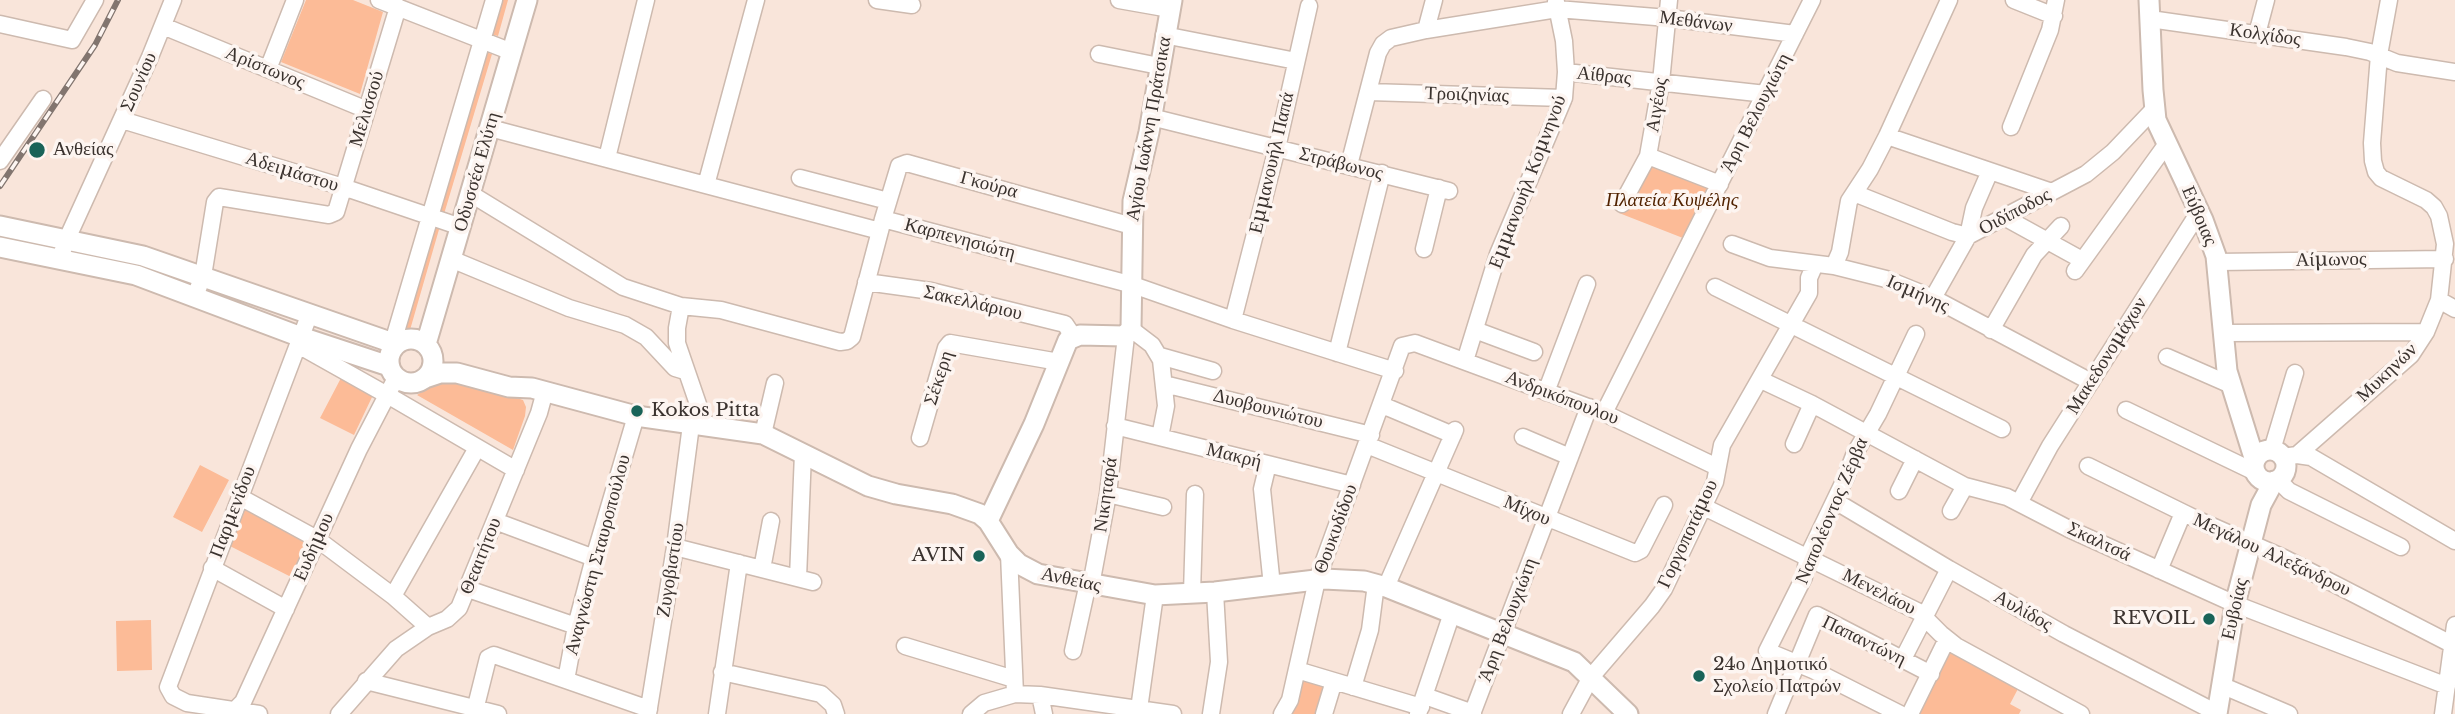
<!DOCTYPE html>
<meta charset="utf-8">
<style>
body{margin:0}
canvas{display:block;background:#f9e5da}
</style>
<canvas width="2455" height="714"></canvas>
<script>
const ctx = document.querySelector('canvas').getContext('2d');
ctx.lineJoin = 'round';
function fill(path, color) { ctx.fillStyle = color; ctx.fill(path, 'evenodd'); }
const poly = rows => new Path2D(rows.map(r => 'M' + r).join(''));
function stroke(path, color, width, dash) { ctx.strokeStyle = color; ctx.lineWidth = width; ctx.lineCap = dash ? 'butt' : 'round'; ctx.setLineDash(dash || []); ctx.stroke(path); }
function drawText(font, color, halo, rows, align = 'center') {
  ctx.font = font + ' "Libre Baskerville",serif'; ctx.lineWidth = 7; ctx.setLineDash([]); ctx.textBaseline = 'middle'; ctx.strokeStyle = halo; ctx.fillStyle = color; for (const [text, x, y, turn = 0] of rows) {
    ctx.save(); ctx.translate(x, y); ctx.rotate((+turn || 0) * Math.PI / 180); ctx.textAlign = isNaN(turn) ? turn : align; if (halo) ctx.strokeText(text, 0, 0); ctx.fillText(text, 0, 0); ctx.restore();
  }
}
const green = poly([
 [306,0,353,0,383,12,360,94,281,62],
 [500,0,508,0,498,36,490,34],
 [485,52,492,54,444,214,437,212],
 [1649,160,1715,185,1688,240,1619,213],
 [433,224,440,226,410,330,402,330],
 [341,378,373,395,354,435,320,418],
 [455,378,523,400,526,407,525,416,513,450,417,395,438,381],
 [200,465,229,480,202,532,173,517],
 [240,497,317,539,299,581,222,542],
 [151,620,152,670,117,671,116,621],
 [1953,648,2020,685,2010,704,2021,710,2019,714,1917,714],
 [1297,670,1334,681,1324,714,1282,714]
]);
const minor = poly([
 [379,0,512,52],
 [877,0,912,5],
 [1119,0,1170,9],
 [2014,0,2054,16],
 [2150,19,2346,47,2370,52,2397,63,2455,72],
 [0,24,72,40,95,0],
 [163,26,367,110],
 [1426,30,1434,0],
 [2257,34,2266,0],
 [1164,35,1296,61],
 [1099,54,1159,66],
 [268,69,295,0],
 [1566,72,1766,94],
 [1369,92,1564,98],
 [1151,117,1449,191],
 [122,120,343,187,461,227],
 [2011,127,2050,30,2056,0],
 [490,128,880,231,883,219,1133,285,1233,320,1395,371],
 [1887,136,2052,192],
 [1648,156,1720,184],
 [607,158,646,0],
 [0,161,43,99],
 [1349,165,1378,53,1383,44,1391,38,1426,30,1557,9,1668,18,1795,34],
 [800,178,888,201],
 [706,185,756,0],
 [1854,193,1952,232,1968,236,2086,174,2113,152,2155,108],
 [471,194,623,287,681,306,721,310,840,342,847,341,852,337,880,231],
 [1622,204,1648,156,1661,82,1669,0],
 [2004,217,2082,260],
 [883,219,899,166,907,163,1132,226],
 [1732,244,1770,258,1834,266,1886,279,1933,298,2091,382],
 [1424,249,1439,188],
 [60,258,67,239,150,57,173,0],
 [451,259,569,308,625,325,646,337,675,368,685,371],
 [2217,262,2445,259],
 [1834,266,1840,252,1849,201,1870,169,1887,136,1949,0],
 [2075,271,2166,145],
 [866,282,931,291,1065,324,1073,336],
 [1715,287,2002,429],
 [195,296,203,276,215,202,219,197,329,215,336,212,398,7],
 [1933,298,1968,236,1974,208,1990,171],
 [2439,300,2455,309],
 [681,306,677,328,677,343,699,407,703,426],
 [1233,320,1277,148,1309,6],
 [1131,329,1152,345,1161,360,1166,406,1160,437],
 [1475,330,1534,352],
 [1991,330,2034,255,2061,226],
 [2224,333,2426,332],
 [301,337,307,350,396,400,516,470],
 [393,342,494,0],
 [1337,353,1382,173],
 [1160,356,1213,371],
 [2167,357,2231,385],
 [1465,361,1498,254,1564,98,1566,72,1564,41,1556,2],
 [1761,380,1812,404,1965,486,2007,497,2069,529,2235,604,2447,686],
 [1164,384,1371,435],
 [1546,392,1587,284],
 [1382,405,1453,435],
 [2126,410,2255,472],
 [1604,413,1812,0],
 [1115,426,1352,485],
 [763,434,775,383],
 [1523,437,1570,457],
 [920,438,946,348,950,343,1059,362],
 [1794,444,1812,404],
 [1367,445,1635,553,1641,550,1664,505],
 [2272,450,2295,373],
 [2297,455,2311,457,2455,541],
 [2283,457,2297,455,2411,355,2426,332,2439,300,2445,244,2439,216,2434,207,2426,200,2381,178,2376,172,2373,161,2372,143,2379,55,2389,0],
 [1268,464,1262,489,1272,586],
 [2088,466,2196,519,2284,558,2455,646],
 [2278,480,2289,491,2401,547],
 [1899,491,1915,459],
 [1108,494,1163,507],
 [240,497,317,539,393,596,428,627],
 [1835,501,1949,569,2064,634,2217,713],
 [2019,503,2050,446,2199,212],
 [1704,507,1919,612,1941,634,1956,646,2081,714],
 [1951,511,1965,486],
 [495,521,594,558],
 [675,547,813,582],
 [1009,554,1015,694],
 [212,568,286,609],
 [762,569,771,521],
 [2159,570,2183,513],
 [798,578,803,453],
 [1386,587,1455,430],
 [468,589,576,626],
 [1192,593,1195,494],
 [393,596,477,448],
 [905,646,1014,679],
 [1073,651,1086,592,1091,585,1108,494,1126,336],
 [1903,659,1949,569],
 [1297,670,1421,707],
 [722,672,821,694,833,705,836,714],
 [566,680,576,626,594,558,636,416],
 [366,681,498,714],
 [2221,685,2289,714],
 [1353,687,1370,630,1376,584],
 [1040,695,1044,714],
 [1425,696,1473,713],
 [1139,709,1155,595],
 [231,714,243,702,359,449,396,378],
 [259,714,187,703,173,696,168,687,310,313],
 [339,714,396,649,428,627,447,619,459,608,539,413,545,391],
 [474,714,488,658,494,655,649,709],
 [648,714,675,547,691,425],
 [717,714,739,563],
 [971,714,984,703,1015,694,1040,695,1173,714],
 [1211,714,1219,662,1215,592],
 [1282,714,1290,700,1317,580,1402,346,1415,343,1604,413,1717,467],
 [1324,714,1334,681],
 [1418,714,1452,613],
 [1472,714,1589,407],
 [1571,714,1591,677,1652,606,1664,589,1715,482,1722,445,1809,293,1809,278,1815,264],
 [1776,714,1817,615,1931,674],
 [1900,714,1813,670,1767,651,1804,577,1808,556,1845,479,1855,453,1878,414,1916,334],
 [1910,714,1947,639],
 [2443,714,2455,625]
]);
const major = poly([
 [2149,0,2153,90,2156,120,2203,220,2216,256,2227,371,2255,461],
 [0,226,143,256,396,344],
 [0,247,136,275,301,337,389,366],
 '389 361a22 22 0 1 1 44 0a22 22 0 1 1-44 0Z',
 [426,344,527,0],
 [425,378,440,373,457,373,509,387,532,388,636,416,763,434,868,486,896,494,952,504,980,514,988,521,1009,554,1019,564,1038,574,1155,595,1215,592,1324,579,1364,581,1386,587,1574,662,1628,714],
 '2254 466a16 16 0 1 1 32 0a16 16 0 1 1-32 0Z',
 [988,521,1034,424,1068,340,1080,335,1124,336,1131,329,1133,201,1149,132,1172,0],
 [2217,714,2235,604,2261,505,2274,481]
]);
const rail = poly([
 [0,186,95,45,118,0]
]);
const markers = [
 [37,150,9,"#196358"],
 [637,411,7,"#196358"],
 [979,556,7,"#196358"],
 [2209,619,7,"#196358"],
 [1699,676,7,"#196358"]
];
const streetNames = [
 ["Μεθάνων",1696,22,7],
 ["Κολχίδος",2265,35,8],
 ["Αρίστωνος",265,68,22],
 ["Αίθρας",1604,76,6],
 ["Σουνίου",139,82,-66],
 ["Τροιζηνίας",1467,95,2],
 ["Αιγέως",1657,105,-81],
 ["Μελισσού",367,109,-73],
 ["Άρη Βελουχιώτη",1756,113,-63],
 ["Αγίου Ιωάννη Πράτσικα",1149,129,-80],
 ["Εμμανουήλ Παπά",1272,163,-77],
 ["Στράβωνος",1341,164,14],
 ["Αδειμάστου",292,172,17],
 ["Οδυσσέα Ελύτη",477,172,-74],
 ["Εμμανουήλ Κομνηνού",1528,182,-69],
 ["Γκούρα",989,185,15],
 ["Οιδίποδος",2015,212,-28],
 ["Εύβοιας",2199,216,67],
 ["Καρπενησιώτη",960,239,15],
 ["Αίμωνος",2331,260,-1],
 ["Ισμήνης",1918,294,24],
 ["Σακελλάριου",973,303,13],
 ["Μακεδονομάχων",2107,356,-58],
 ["Μυκηνών",2387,373,-44],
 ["Σέκερη",939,378,-72],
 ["Ανδρικόπουλου",1562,398,21],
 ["Δυοβουνιώτου",1268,409,14],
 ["Μακρή",1234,456,14],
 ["Νικηταρά",1106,495,-82],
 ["Μίχου",1527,511,23],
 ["Ναπολέοντος Ζέρβα",1832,511,-67],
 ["Παρμενίδου",233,512,-69],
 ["Θουκυδίδου",1336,529,-70],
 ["Γοργοποτάμου",1688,534,-65],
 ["Σκαλτσά",2099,542,25],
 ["Ευδήμου",314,547,-66],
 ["Αναγνώστη Σταυροπούλου",598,555,-75],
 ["Μεγάλου Αλεξάνδρου",2272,555,25],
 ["Θεαιτήτου",481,556,-68],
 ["Ζυγοβιστίου",671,570,-81],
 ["Ανθείας",1071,580,12],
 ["Μενελάου",1879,592,27],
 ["Ευβοίας",2235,609,-77],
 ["Αυλίδος",2023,611,29],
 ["Άρη Βελουχιώτη",1508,620,-69],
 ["Παπαντώνη",1864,641,26]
];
const poiNames = [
 ["Ανθείας",53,150],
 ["Kokos Pitta",651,411],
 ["AVIN",965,556,"right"],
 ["REVOIL",2195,619,"right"],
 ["24ο Δημοτικό",1713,665],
 ["Σχολείο Πατρών",1713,687]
];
const parkNames = [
 ["Πλατεία Κυψέλης",1672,201]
];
fill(green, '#fcbb97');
stroke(minor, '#cdbaaf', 19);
stroke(major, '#cdbaaf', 23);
stroke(minor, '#fff', 16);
stroke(major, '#fff', 19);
stroke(rail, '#82756f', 6);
stroke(rail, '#fdf5f1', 3.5, [10]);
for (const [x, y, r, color] of markers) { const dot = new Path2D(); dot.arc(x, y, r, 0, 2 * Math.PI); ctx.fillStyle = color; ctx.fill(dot); stroke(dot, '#fdf5f1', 2.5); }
drawText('19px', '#3a322e', '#fdf5f1', streetNames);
drawText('19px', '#3a322e', '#fdf5f1', poiNames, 'left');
drawText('italic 19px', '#512200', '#fdf5f1', parkNames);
</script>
